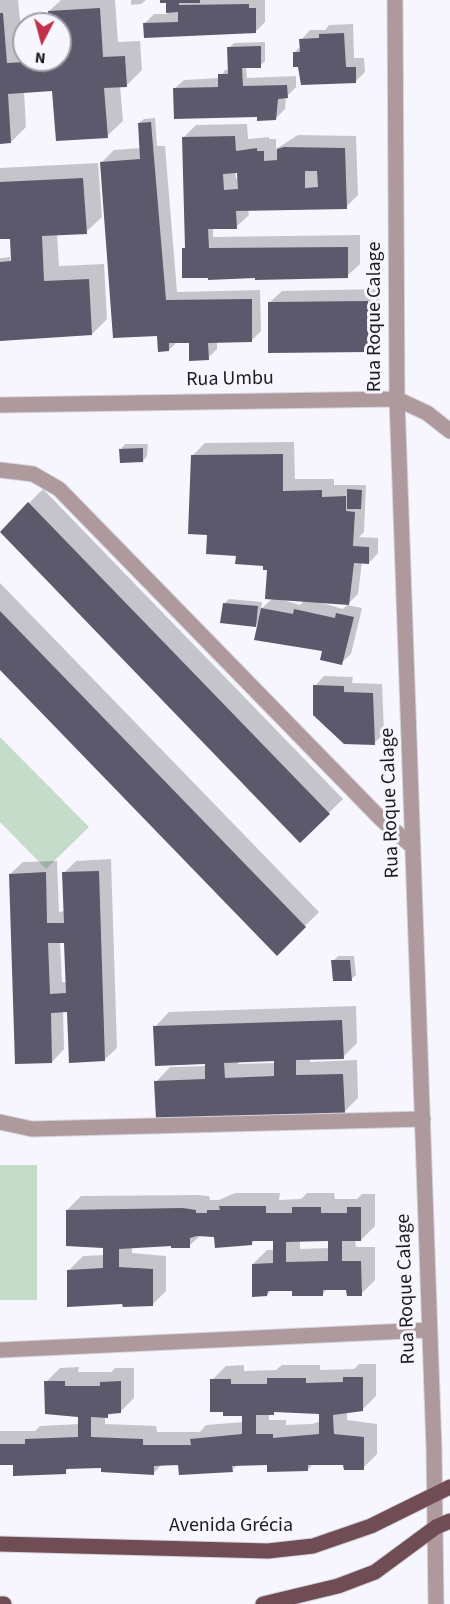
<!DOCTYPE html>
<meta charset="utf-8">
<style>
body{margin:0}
#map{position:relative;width:450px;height:1604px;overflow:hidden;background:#f7f6fe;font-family:"Source Sans 3",sans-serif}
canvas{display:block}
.north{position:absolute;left:12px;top:12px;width:60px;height:60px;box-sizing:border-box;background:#f7f6fe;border:2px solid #a09fa7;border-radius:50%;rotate:186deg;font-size:16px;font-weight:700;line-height:24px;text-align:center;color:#1d1c24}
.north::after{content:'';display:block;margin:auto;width:21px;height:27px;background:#c13147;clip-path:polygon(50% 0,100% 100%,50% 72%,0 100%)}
</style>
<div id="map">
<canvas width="450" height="1604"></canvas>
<div class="north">N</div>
</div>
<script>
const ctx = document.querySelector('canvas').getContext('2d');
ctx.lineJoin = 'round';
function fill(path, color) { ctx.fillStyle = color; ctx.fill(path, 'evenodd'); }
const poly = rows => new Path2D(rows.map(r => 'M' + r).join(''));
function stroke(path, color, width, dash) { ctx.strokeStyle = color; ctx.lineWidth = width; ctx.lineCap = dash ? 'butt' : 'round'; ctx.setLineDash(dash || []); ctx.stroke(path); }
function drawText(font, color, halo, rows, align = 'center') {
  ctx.font = font + ' "Source Sans 3",sans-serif'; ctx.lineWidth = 6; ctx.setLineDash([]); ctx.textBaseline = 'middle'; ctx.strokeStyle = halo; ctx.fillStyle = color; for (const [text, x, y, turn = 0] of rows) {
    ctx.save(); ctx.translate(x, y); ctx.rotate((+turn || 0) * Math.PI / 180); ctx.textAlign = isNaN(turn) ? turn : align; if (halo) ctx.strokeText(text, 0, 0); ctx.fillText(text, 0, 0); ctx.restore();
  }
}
const green = poly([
 [0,737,89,827,46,869,0,822],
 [0,1165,37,1165,37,1300,0,1300]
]);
const shadow = poly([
 [0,0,18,0,24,60,60,60,60,24,50,24,49,11,61,0,115,0,118,42,140,41,142,70,127,85,120,86,123,121,107,136,54,90,24,91,26,127,11,142,0,143],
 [131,0,146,0,141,4,131,5],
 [161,0,265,0,265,22,256,31,145,23,154,14,167,14,170,2],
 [353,24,354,58,364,58,365,72,355,82,295,52,301,46,301,40,310,30,325,30,329,25],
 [265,42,265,61,260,66,246,67,247,78,296,76,296,87,286,97,285,109,275,119,174,89,184,80,220,78,225,70,229,69,229,48,234,43],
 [155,118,157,146,165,146,177,292,260,290,261,331,251,341,217,341,217,349,208,358,191,342,177,342,169,350,158,334,101,164,99,165,114,150,141,148,139,123,144,119],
 [247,124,248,139,269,137,269,139,276,139,276,149,298,135,356,136,358,195,346,207,248,210,249,215,236,227,213,227,213,237,360,235,360,264,347,276,183,249,186,246,183,138,196,125],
 [235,172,239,172,239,178,236,179],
 [98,163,102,217,86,232,57,234,59,266,104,264,107,319,92,334,0,339,0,258,10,257,11,269,14,269,12,237,0,238,0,168],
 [379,289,380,338,368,350,269,303,282,291],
 [294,442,295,479,334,479,334,485,366,485,364,532,359,537,378,538,378,553,369,563,362,562,358,594,347,605,362,608,351,654,341,663,324,649,259,621,256,625,224,604,229,599,262,602,261,609,273,598,269,569,208,536,192,456,205,443],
 [276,598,305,600,300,605],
 [315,601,349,603,343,609],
 [125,444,148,444,147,456,143,461,121,449],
 [43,489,343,799,300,841,1,531],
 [0,583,319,912,277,954,0,668],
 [324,676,353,677,352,683,382,684,384,734,374,743,315,686],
 [111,859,117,1048,104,1060,69,1011,63,1011,64,1049,52,1062,10,874,23,862,57,861,59,912,65,911,64,873,76,861],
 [66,941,67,982,62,982,60,942],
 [338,956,354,956,356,975,351,979,333,961],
 [356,1006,357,1043,343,1057,310,1058,310,1062,357,1060,358,1098,344,1112,156,1082,170,1067,206,1066,206,1063,155,1027,169,1012],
 [275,1060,275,1063,238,1064,238,1061],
 [235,1193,280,1193,279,1200,301,1199,307,1193,334,1193,335,1199,357,1199,362,1194,375,1194,375,1226,361,1240,355,1240,356,1247,375,1247,375,1280,361,1294,348,1288,328,1288,322,1295,294,1289,272,1289,267,1295,253,1264,267,1250,275,1250,275,1240,255,1240,251,1244,201,1235,189,1246,173,1244,132,1246,132,1253,166,1256,166,1291,152,1305,124,1303,69,1270,83,1256,105,1255,105,1247,67,1210,81,1196,198,1195,209,1196,210,1200,219,1200],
 [300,1240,329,1240,329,1248,300,1249],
 [359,1364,376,1364,376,1396,362,1410,347,1412,347,1420,377,1424,377,1454,363,1468,345,1464,313,1464,307,1470,269,1464,238,1464,232,1470,162,1464,153,1474,103,1466,70,1467,65,1472,14,1463,0,1463,0,1431,35,1431,40,1426,79,1424,79,1415,46,1382,60,1368,79,1367,78,1372,111,1372,115,1368,134,1368,134,1398,120,1412,105,1416,105,1424,156,1426,157,1432,200,1432,206,1425,244,1422,244,1414,212,1380,226,1366,244,1365,244,1371,276,1370,282,1365,320,1365,320,1370,354,1369],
 [276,1410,321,1413,321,1421,312,1424,286,1425,286,1420,269,1420,269,1414]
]);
const building = poly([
 [160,0,200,0,200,3,179,3,179,5,249,4,249,8,256,8,256,33,144,38,143,23,178,22,178,12,166,13,166,3,160,3],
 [100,8,103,57,125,56,127,87,104,88,108,138,56,141,52,91,8,94,11,143,0,144,0,13,3,13,7,63,60,60,60,24,49,24,48,11],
 [344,33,346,67,356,67,356,83,301,85,298,67,293,67,293,52,300,52,299,39,319,38,319,34],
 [261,46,261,68,242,68,243,86,287,85,288,98,278,99,276,120,257,121,257,117,174,119,173,88,218,87,218,74,228,74,227,47],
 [151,122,166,300,252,299,252,342,208,343,209,360,189,361,189,343,169,343,169,351,158,352,157,336,113,338,100,162,140,159,138,123],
 [235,136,236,151,257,148,257,151,264,151,264,161,277,160,277,149,284,147,345,148,347,209,236,211,237,229,208,229,209,248,348,247,348,278,255,280,255,278,208,280,208,278,182,278,182,248,185,248,182,137],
 [305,171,317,171,318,187,305,188],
 [237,173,238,189,224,190,223,174],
 [83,178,87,234,42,236,44,281,89,279,92,335,0,341,0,262,11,261,10,239,0,239,0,182],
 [368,301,368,352,268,353,268,302],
 [143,448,143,462,120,463,119,449],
 [283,454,283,491,322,490,322,497,346,496,346,511,355,512,353,546,369,547,369,564,354,563,349,605,265,599,267,570,263,570,263,566,235,564,236,556,206,554,207,535,188,534,191,455],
 [347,489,362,490,361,509,347,509],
 [28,502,330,814,300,843,0,532],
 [223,603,258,606,256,627,220,623],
 [261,608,293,614,294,609,335,618,336,613,354,617,342,665,320,660,322,651,254,640],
 [0,611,306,927,277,956,0,670],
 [313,685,344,686,344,692,373,693,375,745,344,744,313,715],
 [99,871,105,1061,69,1063,67,1012,51,1013,52,1063,15,1064,9,874,46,872,47,923,64,923,62,872],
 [48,943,64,943,66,993,50,994],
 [331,960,350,960,352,981,333,981],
 [342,1020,344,1059,296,1060,296,1075,343,1074,345,1113,156,1119,154,1081,205,1079,205,1064,155,1066,153,1026],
 [274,1061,274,1076,225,1078,224,1063],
 [219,1206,266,1206,266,1213,292,1213,292,1207,321,1207,321,1213,347,1213,347,1207,361,1207,361,1241,342,1241,342,1261,361,1261,362,1296,347,1296,346,1290,323,1290,323,1296,292,1296,292,1291,268,1291,267,1296,252,1297,252,1264,273,1263,273,1241,252,1241,252,1245,215,1248,214,1237,197,1236,190,1238,190,1248,171,1248,171,1246,119,1249,119,1267,153,1269,153,1306,123,1307,122,1304,67,1307,67,1270,103,1268,103,1248,66,1246,66,1210,183,1208,196,1210,196,1213,207,1213,207,1210,220,1210],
 [328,1241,328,1261,286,1262,286,1242],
 [343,1377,363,1377,363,1411,333,1415,334,1434,364,1437,364,1470,344,1470,343,1465,308,1465,308,1471,267,1472,267,1465,232,1466,233,1472,179,1475,178,1465,154,1466,154,1475,101,1472,101,1468,66,1469,66,1474,13,1476,13,1465,0,1465,0,1444,25,1444,25,1439,78,1437,78,1417,45,1414,44,1381,65,1381,65,1386,100,1386,100,1382,121,1381,121,1413,108,1414,108,1418,91,1417,91,1437,143,1439,143,1445,191,1445,190,1439,242,1434,242,1416,223,1416,223,1412,210,1412,210,1379,231,1379,231,1384,267,1384,267,1378,306,1378,306,1383,343,1382],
 [274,1412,319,1414,319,1434,273,1438,273,1434,256,1434,256,1415,274,1415]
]);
const minor = poly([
 [395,0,397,399,434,1449,436,1604],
 [0,405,397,399,427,413,450,431],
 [0,470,33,474,59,489,381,819,413,847],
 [0,1122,32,1129,423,1119],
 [0,1350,428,1330]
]);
const major = poly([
 [0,1544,268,1551,313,1546,371,1526,450,1487],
 [0,1604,4,1604],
 [263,1604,338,1586,375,1572,436,1527,450,1521]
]);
const streetNames = [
 ["Rua Roque Calage",376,317,-90],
 ["Rua Umbu",230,380,-1],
 ["Rua Roque Calage",391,803,-92],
 ["Rua Roque Calage",407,1289,-92],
 ["Avenida Grécia",231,1527]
];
fill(green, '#c5dcca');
fill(shadow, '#0003');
fill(building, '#5b596b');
stroke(minor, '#d4d3db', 17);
stroke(major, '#d4d3db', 17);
stroke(minor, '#ae999d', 15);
stroke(major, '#704d55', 15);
drawText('20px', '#1d1c24', '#f7f6fe', streetNames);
</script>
